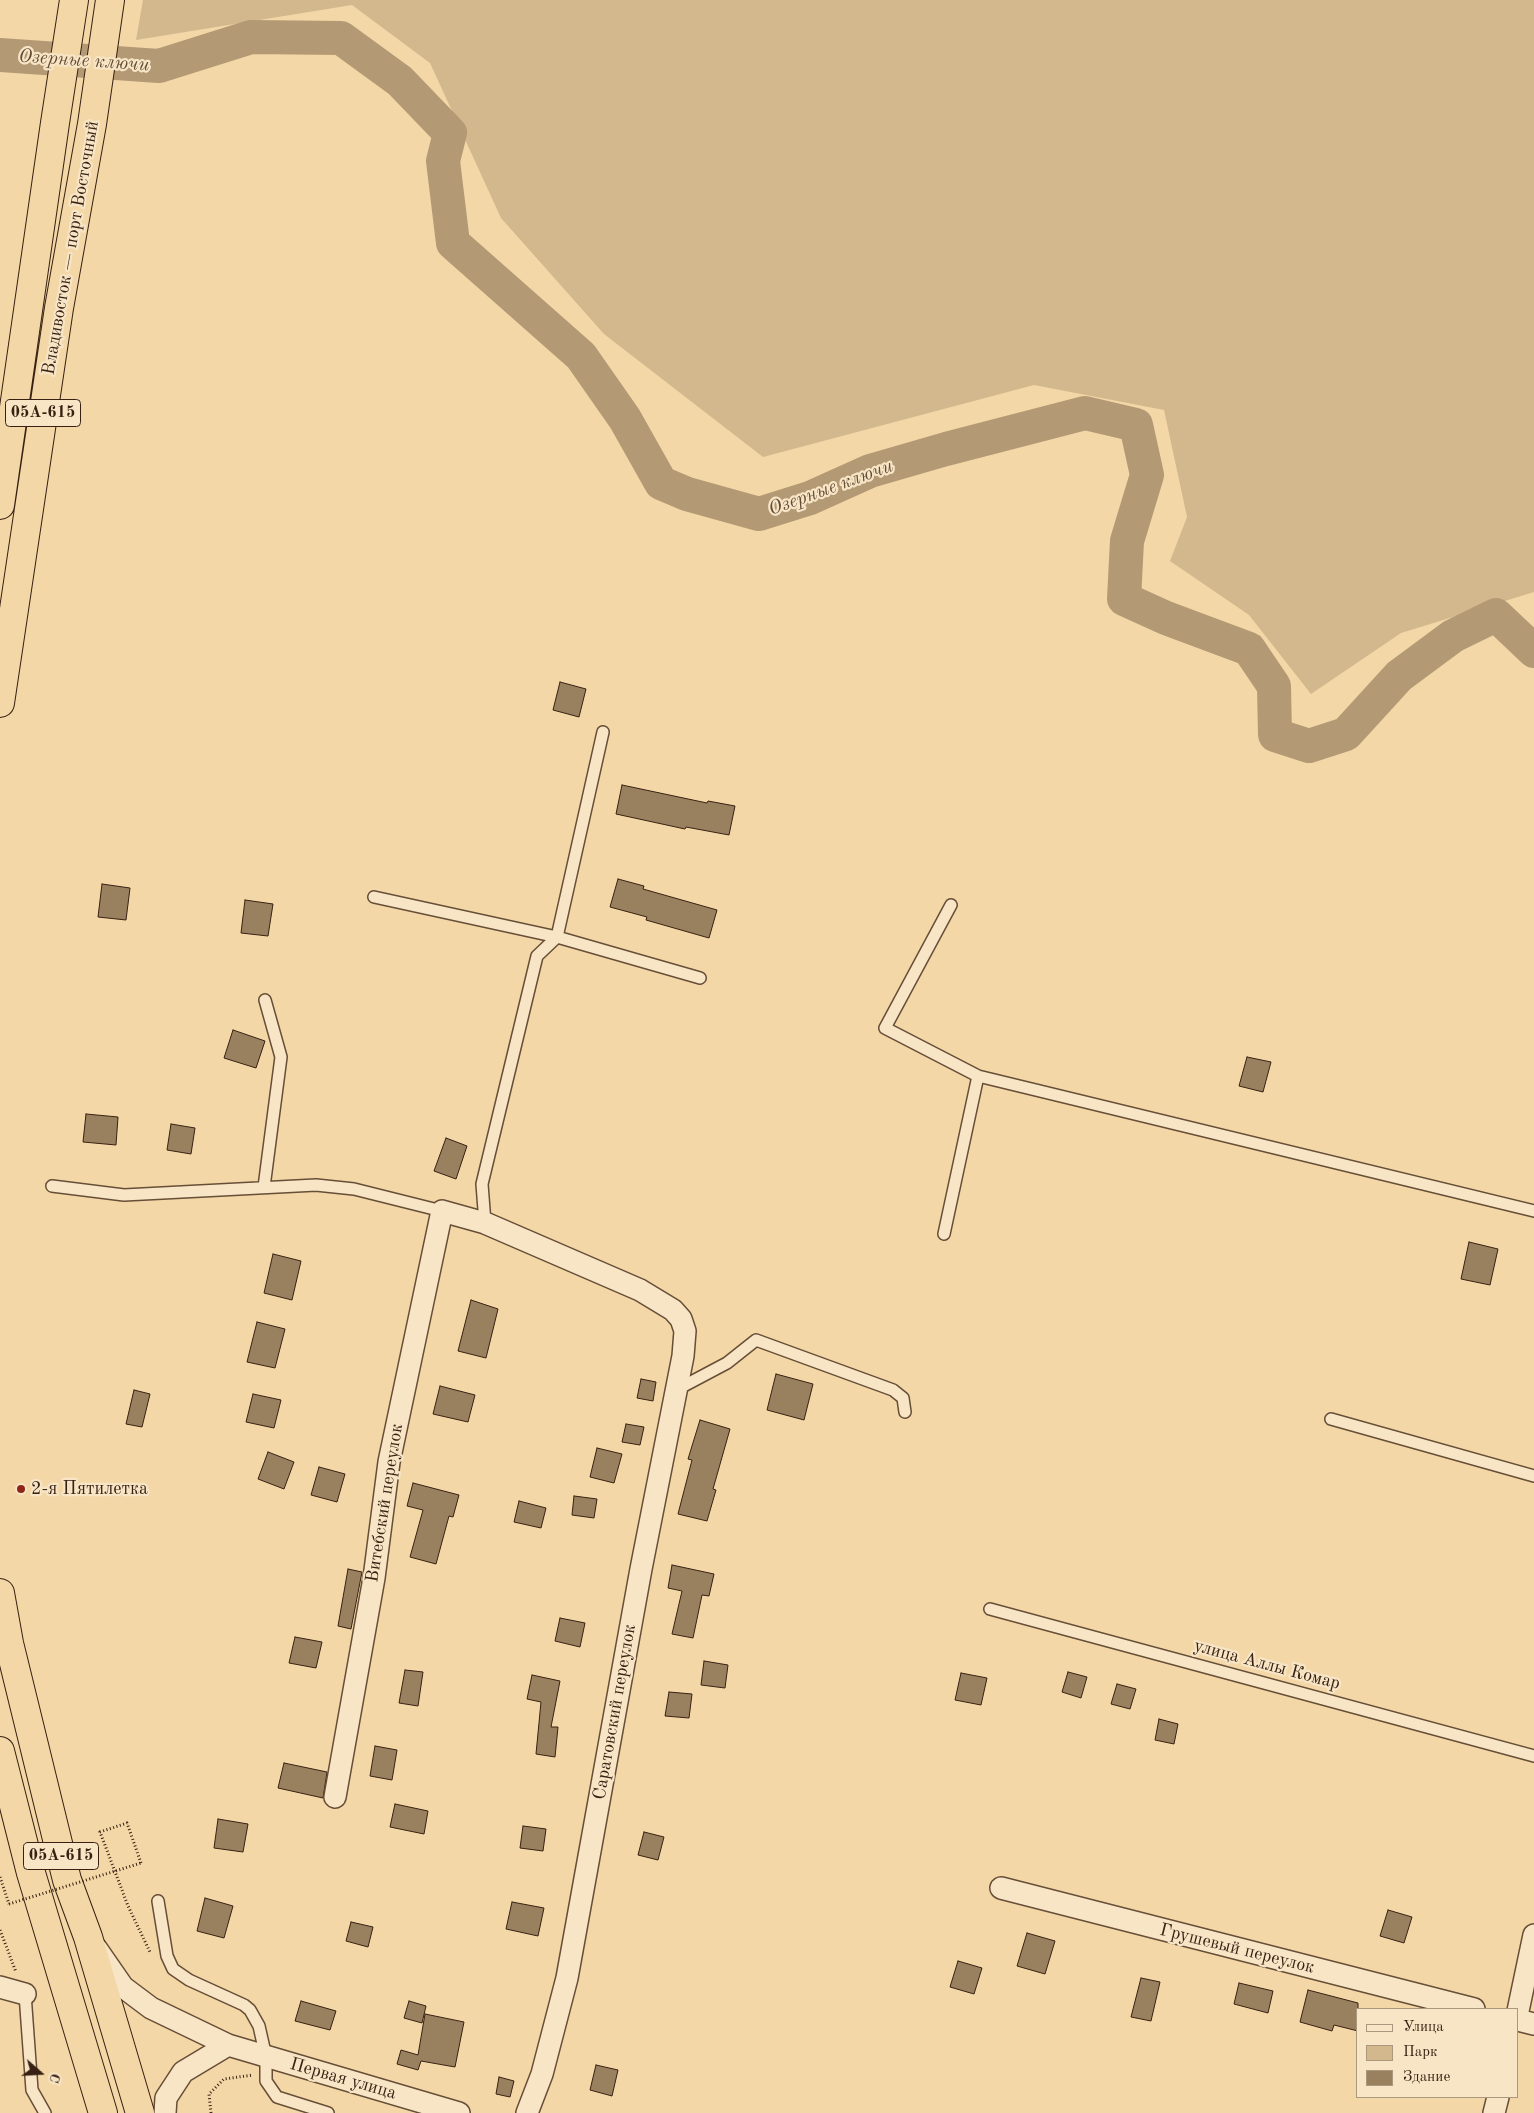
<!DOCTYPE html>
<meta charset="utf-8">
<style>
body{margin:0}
#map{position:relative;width:1534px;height:2113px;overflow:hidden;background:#f3d7a7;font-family:"Old Standard TT",serif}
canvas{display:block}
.legend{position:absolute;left:1356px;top:2008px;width:162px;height:90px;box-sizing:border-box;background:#f7e5c6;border:1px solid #ab977e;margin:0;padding:6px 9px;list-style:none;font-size:15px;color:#382112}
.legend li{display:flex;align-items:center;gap:10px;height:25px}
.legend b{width:25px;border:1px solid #ab977e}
.north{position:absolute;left:15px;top:2048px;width:50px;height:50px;-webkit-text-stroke:4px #f7e5c6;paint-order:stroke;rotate:109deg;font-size:14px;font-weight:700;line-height:20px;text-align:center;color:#382112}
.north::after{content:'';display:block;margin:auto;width:18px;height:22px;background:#382112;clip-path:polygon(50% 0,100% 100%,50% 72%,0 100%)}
</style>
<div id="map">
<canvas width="1534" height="2113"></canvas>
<ul class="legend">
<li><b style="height:6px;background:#f7e5c6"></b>Улица</li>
<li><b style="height:14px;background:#d3b88e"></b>Парк</li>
<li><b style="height:14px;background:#99805f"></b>Здание</li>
</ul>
<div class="north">С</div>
</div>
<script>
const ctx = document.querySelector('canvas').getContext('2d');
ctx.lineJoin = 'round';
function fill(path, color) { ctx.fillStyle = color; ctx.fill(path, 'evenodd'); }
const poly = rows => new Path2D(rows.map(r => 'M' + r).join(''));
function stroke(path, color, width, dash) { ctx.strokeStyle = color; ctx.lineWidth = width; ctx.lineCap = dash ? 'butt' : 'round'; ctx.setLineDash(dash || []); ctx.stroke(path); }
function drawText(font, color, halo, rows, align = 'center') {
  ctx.font = font + ' "Old Standard TT",serif'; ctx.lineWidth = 4.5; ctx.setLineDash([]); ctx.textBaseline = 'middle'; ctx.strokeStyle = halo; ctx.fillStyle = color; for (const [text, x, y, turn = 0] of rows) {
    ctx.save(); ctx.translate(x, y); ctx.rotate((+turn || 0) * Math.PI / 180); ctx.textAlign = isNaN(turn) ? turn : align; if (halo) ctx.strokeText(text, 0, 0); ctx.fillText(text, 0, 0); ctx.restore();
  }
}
const green = poly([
 [143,0,1534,0,1534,592,1401,633,1311,694,1249,615,1170,561,1187,517,1164,410,1034,385,763,457,604,334,501,218,430,63,352,5,136,40]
]);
const river = poly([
 [0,55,159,66,251,37,341,38,400,81,450,133,443,161,453,243,581,356,625,419,661,483,687,494,759,514,810,498,870,471,946,449,1085,413,1136,425,1147,475,1127,541,1124,599,1166,618,1249,649,1274,686,1275,735,1309,746,1346,734,1399,676,1453,636,1496,615,1534,651]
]);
const building = poly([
 [560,682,586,689,579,717,553,710,560,682],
 [622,785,707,803,708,801,735,806,729,835,686,827,685,829,616,814,622,785],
 [618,879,644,886,643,889,717,910,709,938,646,920,647,917,610,907,618,879],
 [102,884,130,888,126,920,98,917,102,884],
 [245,900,273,904,268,936,241,933,245,900],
 [233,1030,265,1041,256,1068,224,1058,233,1030],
 [1247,1057,1271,1062,1263,1092,1239,1086,1247,1057],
 [86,1114,118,1117,116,1145,83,1142,86,1114],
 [171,1124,195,1128,191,1154,167,1150,171,1124],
 [446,1138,467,1146,456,1179,434,1171,446,1138],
 [1469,1242,1498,1249,1490,1285,1461,1279,1469,1242],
 [273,1254,301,1261,292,1300,264,1293,273,1254],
 [471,1300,498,1309,486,1358,458,1351,471,1300],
 [257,1322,285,1329,275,1368,247,1362,257,1322],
 [776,1374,813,1384,804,1420,767,1410,776,1374],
 [641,1379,656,1382,653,1401,637,1398,641,1379],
 [440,1386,475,1395,468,1422,433,1414,440,1386],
 [134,1390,150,1394,142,1427,126,1424,134,1390],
 [253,1394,281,1400,274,1428,246,1422,253,1394],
 [700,1420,730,1429,713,1489,716,1490,707,1521,678,1514,692,1460,688,1459,700,1420],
 [626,1424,644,1427,640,1445,622,1442,626,1424],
 [597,1448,622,1454,614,1483,590,1477,597,1448],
 [268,1452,294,1462,284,1489,258,1479,268,1452],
 [319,1467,345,1474,337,1502,311,1495,319,1467],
 [413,1483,459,1495,453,1517,449,1516,436,1564,410,1557,423,1510,407,1506,413,1483],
 [574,1496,597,1499,594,1518,572,1515,574,1496],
 [519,1501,546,1508,541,1528,514,1522,519,1501],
 [672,1565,714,1574,709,1596,702,1595,693,1638,672,1634,682,1591,668,1588,672,1565],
 [348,1569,362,1572,351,1629,338,1626,348,1569],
 [560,1618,585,1623,580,1647,555,1641,560,1618],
 [295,1637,322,1642,316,1668,289,1663,295,1637],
 [704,1661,728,1665,725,1688,701,1685,704,1661],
 [405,1670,423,1672,418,1706,399,1703,405,1670],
 [1068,1672,1087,1677,1081,1698,1062,1692,1068,1672],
 [961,1673,987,1678,981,1705,955,1700,961,1673],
 [532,1675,560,1681,551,1727,558,1727,555,1757,536,1754,541,1702,527,1699,532,1675],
 [1117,1684,1136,1689,1130,1709,1111,1704,1117,1684],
 [669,1692,692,1694,689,1718,665,1716,669,1692],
 [1159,1719,1178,1724,1174,1744,1155,1740,1159,1719],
 [375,1746,397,1750,392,1780,370,1776,375,1746],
 [284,1763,327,1772,323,1798,278,1788,284,1763],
 [395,1804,428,1811,424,1834,390,1827,395,1804],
 [218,1819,248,1824,243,1852,214,1848,218,1819],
 [523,1826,546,1829,543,1851,520,1848,523,1826],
 [644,1832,664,1837,658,1860,638,1855,644,1832],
 [205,1898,233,1906,224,1938,197,1931,205,1898],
 [512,1902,544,1908,538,1936,506,1929,512,1902],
 [1388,1910,1412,1917,1404,1943,1380,1936,1388,1910],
 [351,1922,373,1927,368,1947,346,1941,351,1922],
 [1027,1933,1055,1941,1045,1974,1017,1966,1027,1933],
 [958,1961,982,1968,974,1994,950,1987,958,1961],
 [1141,1978,1160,1982,1151,2021,1131,2017,1141,1978],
 [1239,1983,1273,1991,1268,2013,1234,2004,1239,1983],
 [1308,1990,1358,2003,1358,2031,1334,2025,1332,2031,1300,2022,1308,1990],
 [301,2001,336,2011,330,2030,295,2021,301,2001],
 [409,2001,426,2006,422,2023,404,2018,409,2001],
 [425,2014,464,2022,455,2067,421,2061,418,2070,397,2064,401,2050,418,2055,425,2014],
 [596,2065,618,2070,612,2096,590,2090,596,2065],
 [499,2077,514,2081,510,2097,496,2094,499,2077]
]);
const path = poly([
 [141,1863,127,1823,100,1832,128,1906,150,1952],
 [0,1877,9,1904],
 [0,1930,16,1972],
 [211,2113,209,2094,224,2079,253,2075]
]);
const lane = poly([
 [374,897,557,937,700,978],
 [978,1076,1534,1211],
 [52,1186,124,1195,316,1185,354,1189,442,1211],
 [264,1187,281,1057,265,1000],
 [485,1223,482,1184,537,956,557,937,603,732],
 [944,1234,978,1076,885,1028,951,905],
 [676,1390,727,1363,756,1340,893,1390,903,1398,905,1412],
 [1331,1419,1534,1476],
 [990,1609,1534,1756],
 [158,1901,167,1956,173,1969,189,1980,244,2005,250,2010,259,2026,266,2057,266,2081,277,2097,328,2113],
 [25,1994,32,2090,45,2113]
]);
const street = poly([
 [335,1797,374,1578,389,1462,442,1211,485,1223,640,1290,673,1310,681,1319,685,1331,683,1356,641,1569,567,1978,542,2074,527,2113],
 [1001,1888,1474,2009],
 [96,1948,123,1987,151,2008,228,2045,459,2113],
 [0,1987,25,1994],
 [1518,2011,1534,1935],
 [1518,2020,1534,2024],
 [165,2113,166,2098,183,2072,228,2045],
 [1494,2113,1498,2097]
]);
const highway = poly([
 [0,505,55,123,74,0],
 [0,703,59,308,92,124,110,0],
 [0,1593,9,1643,67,1880,88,1937,140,2113],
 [0,1751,31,1873,103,2113]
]);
const pathBridge = poly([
 [9,1904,141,1863]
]);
const markers = [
 [21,1489,5,"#8f2418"]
];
const shields = [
 [43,413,75],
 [61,1856,75]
];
const shieldNames = [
 ["05А-615",43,413],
 ["05А-615",61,1856]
];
const streetNames = [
 ["Владивосток — порт Восточный",71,248,-80],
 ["Витебский переулок",385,1503,-81],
 ["улица Аллы Комар",1267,1665,15],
 ["Саратовский переулок",615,1712,-80],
 ["Грушевый переулок",1237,1949,14],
 ["Первая улица",343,2079,16]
];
const poiNames = [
 ["2-я Пятилетка",31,1489]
];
const waterNames = [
 ["Озерные ключи",84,61,4],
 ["Озерные ключи",831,488,-20]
];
fill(green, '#d3b88e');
stroke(river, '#b39974', 34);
fill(building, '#99805f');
stroke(building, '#382112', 1);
stroke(lane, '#674e37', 14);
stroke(street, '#674e37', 24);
stroke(highway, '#382112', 30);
stroke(path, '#382112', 3, [1, 2.5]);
stroke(lane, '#f7e5c6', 11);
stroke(street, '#f7e5c6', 21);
stroke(highway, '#f3d7a7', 28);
stroke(pathBridge, '#382112', 3, [1, 2.5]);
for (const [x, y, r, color] of markers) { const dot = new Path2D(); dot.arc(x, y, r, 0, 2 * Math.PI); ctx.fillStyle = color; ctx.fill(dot); stroke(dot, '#f7e5c6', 2); }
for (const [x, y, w] of shields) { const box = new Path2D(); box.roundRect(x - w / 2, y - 13.5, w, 27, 4); ctx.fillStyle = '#f7e5c6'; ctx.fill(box); stroke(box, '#382112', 1); }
drawText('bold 16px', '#382112', null, shieldNames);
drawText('18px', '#382112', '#f7e5c6', streetNames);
drawText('18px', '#382112', '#f7e5c6', poiNames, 'left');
drawText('italic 19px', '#634b34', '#f7e5c6', waterNames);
</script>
